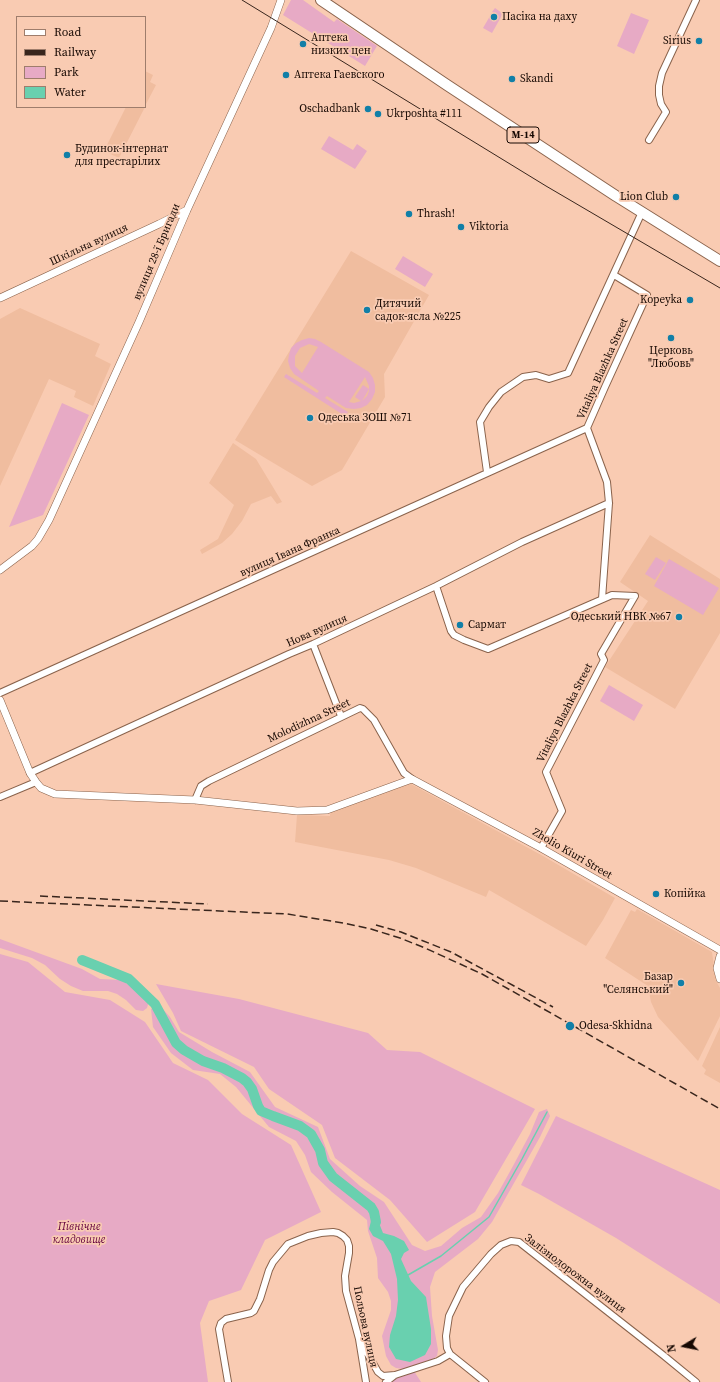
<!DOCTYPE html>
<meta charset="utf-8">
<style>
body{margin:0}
#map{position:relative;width:720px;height:1382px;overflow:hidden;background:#f9cbb2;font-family:"Source Serif 4",serif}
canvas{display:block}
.legend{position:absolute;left:16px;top:16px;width:130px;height:92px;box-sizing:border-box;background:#f9cbb2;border:1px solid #9e7d6c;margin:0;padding:5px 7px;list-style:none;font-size:12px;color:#160802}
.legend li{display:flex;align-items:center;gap:8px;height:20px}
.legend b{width:20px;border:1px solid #9e7d6c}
.north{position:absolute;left:664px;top:1326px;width:40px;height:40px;-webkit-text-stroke:3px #f9cbb2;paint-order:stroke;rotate:260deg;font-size:11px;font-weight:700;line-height:16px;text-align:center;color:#160802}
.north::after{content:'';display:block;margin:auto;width:14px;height:18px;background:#160802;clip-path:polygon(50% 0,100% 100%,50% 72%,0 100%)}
</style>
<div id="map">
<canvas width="720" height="1382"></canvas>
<ul class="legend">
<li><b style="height:5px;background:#fff"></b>Road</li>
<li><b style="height:5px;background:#39261d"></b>Railway</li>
<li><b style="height:11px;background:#e7aac5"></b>Park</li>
<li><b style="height:11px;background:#69d0af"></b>Water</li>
</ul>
<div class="north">N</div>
</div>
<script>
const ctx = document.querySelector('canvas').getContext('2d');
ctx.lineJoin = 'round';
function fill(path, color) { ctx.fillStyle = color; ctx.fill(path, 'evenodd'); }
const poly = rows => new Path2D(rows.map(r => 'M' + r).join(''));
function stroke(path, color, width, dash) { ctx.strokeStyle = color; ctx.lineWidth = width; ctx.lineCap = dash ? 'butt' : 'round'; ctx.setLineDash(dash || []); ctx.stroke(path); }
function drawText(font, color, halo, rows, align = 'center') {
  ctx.font = font + ' "Source Serif 4",serif'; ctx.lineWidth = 3.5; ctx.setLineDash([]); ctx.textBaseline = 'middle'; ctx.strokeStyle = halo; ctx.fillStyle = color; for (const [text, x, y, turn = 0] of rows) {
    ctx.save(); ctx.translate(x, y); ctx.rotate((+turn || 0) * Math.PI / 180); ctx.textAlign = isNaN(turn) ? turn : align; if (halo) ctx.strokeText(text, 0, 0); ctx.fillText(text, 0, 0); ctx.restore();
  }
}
const built = poly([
 [145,71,153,75,150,82,156,85,145,106],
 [126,107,145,107,119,158,104,151],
 [351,251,429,295,384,374,385,397,342,470,312,486,235,440],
 [20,308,100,344,95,356,111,364,93,406,74,397,76,391,49,379,0,486,0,319],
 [233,443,256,459,282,502,277,504,271,496,251,504,242,521,232,534,222,543,202,554,200,550,218,539,234,505,209,483],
 [650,535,720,579,720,633,675,709,605,667,648,601,620,582],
 [411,784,543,856,615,898,603,920,586,946,489,890,486,897,416,868,389,860,295,842,297,815,330,816,330,811,401,785],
 [637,909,712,952,716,981,720,988,720,1016,698,1061,658,1017,651,1002,648,986,605,958,631,910,635,912],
 [720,1027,720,1083,704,1074,706,1070,702,1066]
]);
const green = poly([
 [291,0,303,0,334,22,337,19,377,46,365,66,283,15],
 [495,8,502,13,501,17,492,33,483,28,490,16,497,20,497,16,492,12],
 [631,13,649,20,634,54,617,46],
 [329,136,353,150,357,144,367,151,355,169,321,149],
 [403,256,433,274,425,287,395,269],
 [309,338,315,339,321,342,369,372,373,378,375,385,375,392,372,399,367,405,361,408,354,409,346,408,327,396,325,398,348,412,345,416,284,377,286,374,317,393,319,391,294,374,290,368,288,361,289,355,291,348,296,343,302,340],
 [309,344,318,347,302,373,295,366,295,356,300,348],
 [365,377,369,386,369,391,367,396,362,401,369,389,363,385,355,397,361,401,354,403,349,402],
 [62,403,89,415,43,515,9,527],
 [656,557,666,563,655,580,645,574],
 [669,559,719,588,703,615,654,586],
 [609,685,643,705,634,721,600,701],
 [0,939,82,969,100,979,122,980,145,996,149,1001,147,1008,143,1011,136,1010,126,1000,117,994,108,991,83,991,71,986,60,979,45,965,32,958,0,948],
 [0,954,28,962,65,992,110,1000,145,1022,173,1063,208,1080,242,1114,291,1145,321,1212,265,1240,241,1290,209,1301,200,1323,208,1382,0,1382],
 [156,984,239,999,368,1033,387,1050,420,1052,535,1109,475,1212,427,1242,390,1200,335,1158,322,1125,269,1089,254,1067,181,1031,173,1013],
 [159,1005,170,1017,179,1032,212,1052,250,1072,275,1107,318,1127,330,1159,360,1186,384,1202,412,1245,425,1251,441,1246,462,1228,481,1217,498,1193,513,1166,530,1134,539,1112,547,1109,550,1116,540,1137,492,1222,478,1239,435,1272,430,1287,432,1316,438,1350,437,1356,433,1359,417,1366,403,1369,396,1368,391,1365,386,1356,382,1336,391,1310,391,1301,388,1292,378,1278,377,1258,368,1231,367,1220,332,1192,311,1172,305,1155,296,1141,269,1127,236,1087,220,1074,193,1070,171,1053,153,1027,151,1009],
 [556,1116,720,1190,720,1304,616,1238,539,1194,521,1185],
 [412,1368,421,1382,386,1382]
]);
const water = poly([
 [371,1221,379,1223,383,1233,394,1236,404,1241,409,1250,404,1253,401,1259,411,1281,426,1297,431,1329,431,1344,425,1355,410,1362,396,1359,389,1347,390,1335,396,1316,398,1300,397,1279,391,1254,383,1241,373,1236,369,1229]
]);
const stream = poly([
 [408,1275,441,1256,489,1217,522,1159,547,1112]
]);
const river = poly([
 [82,960,129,979,155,1004,176,1043,184,1050,203,1061,223,1068,242,1078,247,1082,252,1089,258,1106,261,1111,273,1116,300,1126,311,1134,320,1150,323,1163,333,1177,371,1207,374,1212,376,1222]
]);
const minor = poly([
 [649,140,666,112,661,104,659,95,659,86,662,73,696,0],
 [487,472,480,422,489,407,501,392,523,377,536,375,549,379,568,373,642,212],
 [436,586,451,631,454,635,464,640,488,649,612,595,635,596,601,654,604,660,546,772,562,811,541,848],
 [602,599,609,503,607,482,587,428,605,387,647,295,614,275],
 [313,644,341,716],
 [0,693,587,428],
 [30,773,289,654,313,644,436,586,522,542,609,503],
 [0,797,36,782],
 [195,800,201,786,209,781,360,708,363,709,374,720,404,773,412,779],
 [362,1344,378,1372,383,1376,395,1375],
 [228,1382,219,1329,221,1323,226,1319,251,1313,254,1311,260,1299,269,1270,273,1262,288,1244,308,1236,321,1233,333,1232,338,1233,343,1236,347,1240,349,1246,349,1253,345,1276,346,1291,359,1339,366,1382],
 [386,1382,395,1375,438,1361,450,1354],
 [485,1382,450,1354,447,1348,446,1336,449,1316,463,1287,491,1254,501,1245,511,1241,519,1242,663,1355,696,1382]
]);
const tertiary = poly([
 [0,298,159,224,187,210],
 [0,570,32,546,38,539,49,520,139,322,187,210,271,28,281,0],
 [0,700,30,773,36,782,41,788,55,794,195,800,297,811,327,810,412,779,541,848,720,950],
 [720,956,717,968,720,979]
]);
const trunk = poly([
 [321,0,447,85,616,196,720,261]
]);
const tram = poly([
 [242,0,546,186,720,288]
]);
const rail = poly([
 [40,896,208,904],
 [0,901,287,914,343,923,371,929,400,938,425,948,482,974,720,1109],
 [376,925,401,932,451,952,553,1007]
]);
const markers = [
 [494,17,4,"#117fa7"],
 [699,41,4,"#117fa7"],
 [303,44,4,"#117fa7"],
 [286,75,4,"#117fa7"],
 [512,79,4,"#117fa7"],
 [368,109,4,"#117fa7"],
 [378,114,4,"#117fa7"],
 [67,155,4,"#117fa7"],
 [676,197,4,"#117fa7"],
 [409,214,4,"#117fa7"],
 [461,227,4,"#117fa7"],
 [690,300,4,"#117fa7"],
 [367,310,4,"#117fa7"],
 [671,338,4,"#117fa7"],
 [310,418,4,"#117fa7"],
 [679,617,4,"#117fa7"],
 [460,625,4,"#117fa7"],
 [656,894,4,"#117fa7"],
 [681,983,4,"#117fa7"],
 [570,1026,5,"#117fa7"]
];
const shields = [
 [523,135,32]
];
const shieldNames = [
 ["М-14",523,135]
];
const poiNames = [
 ["Пасіка на даху",502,17],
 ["Аптека",311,38],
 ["низких цен",311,51],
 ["Sirius",691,41,"right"],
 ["Аптека Гаевского",294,75],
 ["Skandi",520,79],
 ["Oschadbank",360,109,"right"],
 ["Ukrposhta #111",386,114],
 ["Будинок-інтернат",75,149],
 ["для престарілих",75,162],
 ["Lion Club",668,197,"right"],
 ["Thrash!",417,214],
 ["Viktoria",469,227],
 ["Kopeyka",682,300,"right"],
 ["Дитячий",375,304],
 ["садок-ясла №225",375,317],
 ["Церковь",671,351,"center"],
 ["\"Любовь\"",671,364,"center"],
 ["Одеська ЗОШ №71",318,418],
 ["Одеський НВК №67",671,617,"right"],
 ["Сармат",468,625],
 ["Копійка",664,894],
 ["Базар",673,977,"right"],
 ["\"Селянський\"",673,990,"right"],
 ["Odesa-Skhidna",579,1026]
];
const streetNames = [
 ["Шкільна вулиця",89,245,-25],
 ["вулиця 28-ї Бригади",157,252,-67],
 ["Vitaliya Blazhka Street",603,369,-66],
 ["вулиця Івана Франка",290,552,-24],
 ["Нова вулиця",317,631,-24],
 ["Vitaliya Blazhka Street",565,713,-63],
 ["Molodizhna Street",309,721,-25],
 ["Zholio Kiuri Street",572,854,30],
 ["Залізнодорожна вулиця",575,1274,37],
 ["Польова вулиця",365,1327,78]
];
const parkNames = [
 ["Північне",79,1227],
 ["кладовище",79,1240]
];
fill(built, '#f0bd9f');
fill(green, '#e7aac5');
fill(water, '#69d0af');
stroke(stream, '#69d0af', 1.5);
stroke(river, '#69d0af', 10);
stroke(minor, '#8a634c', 8);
stroke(tertiary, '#8a634c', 8);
stroke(trunk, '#8a634c', 12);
stroke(minor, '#fff', 6);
stroke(tertiary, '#fff', 7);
stroke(trunk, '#fff', 10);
stroke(tram, '#39261d', 1);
stroke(rail, '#39261d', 1.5, [8, 4]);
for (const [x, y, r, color] of markers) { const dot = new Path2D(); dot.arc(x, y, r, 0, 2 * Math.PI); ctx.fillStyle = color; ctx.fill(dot); stroke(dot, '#f9cbb2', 1.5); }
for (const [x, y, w] of shields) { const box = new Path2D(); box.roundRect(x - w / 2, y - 8, w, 16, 3); ctx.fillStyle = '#f9cbb2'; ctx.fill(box); stroke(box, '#160802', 1); }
drawText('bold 10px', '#160802', null, shieldNames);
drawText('11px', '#160802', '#f9cbb2', poiNames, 'left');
drawText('11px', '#160802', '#f9cbb2', streetNames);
drawText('italic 11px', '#63003e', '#f9cbb2', parkNames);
</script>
